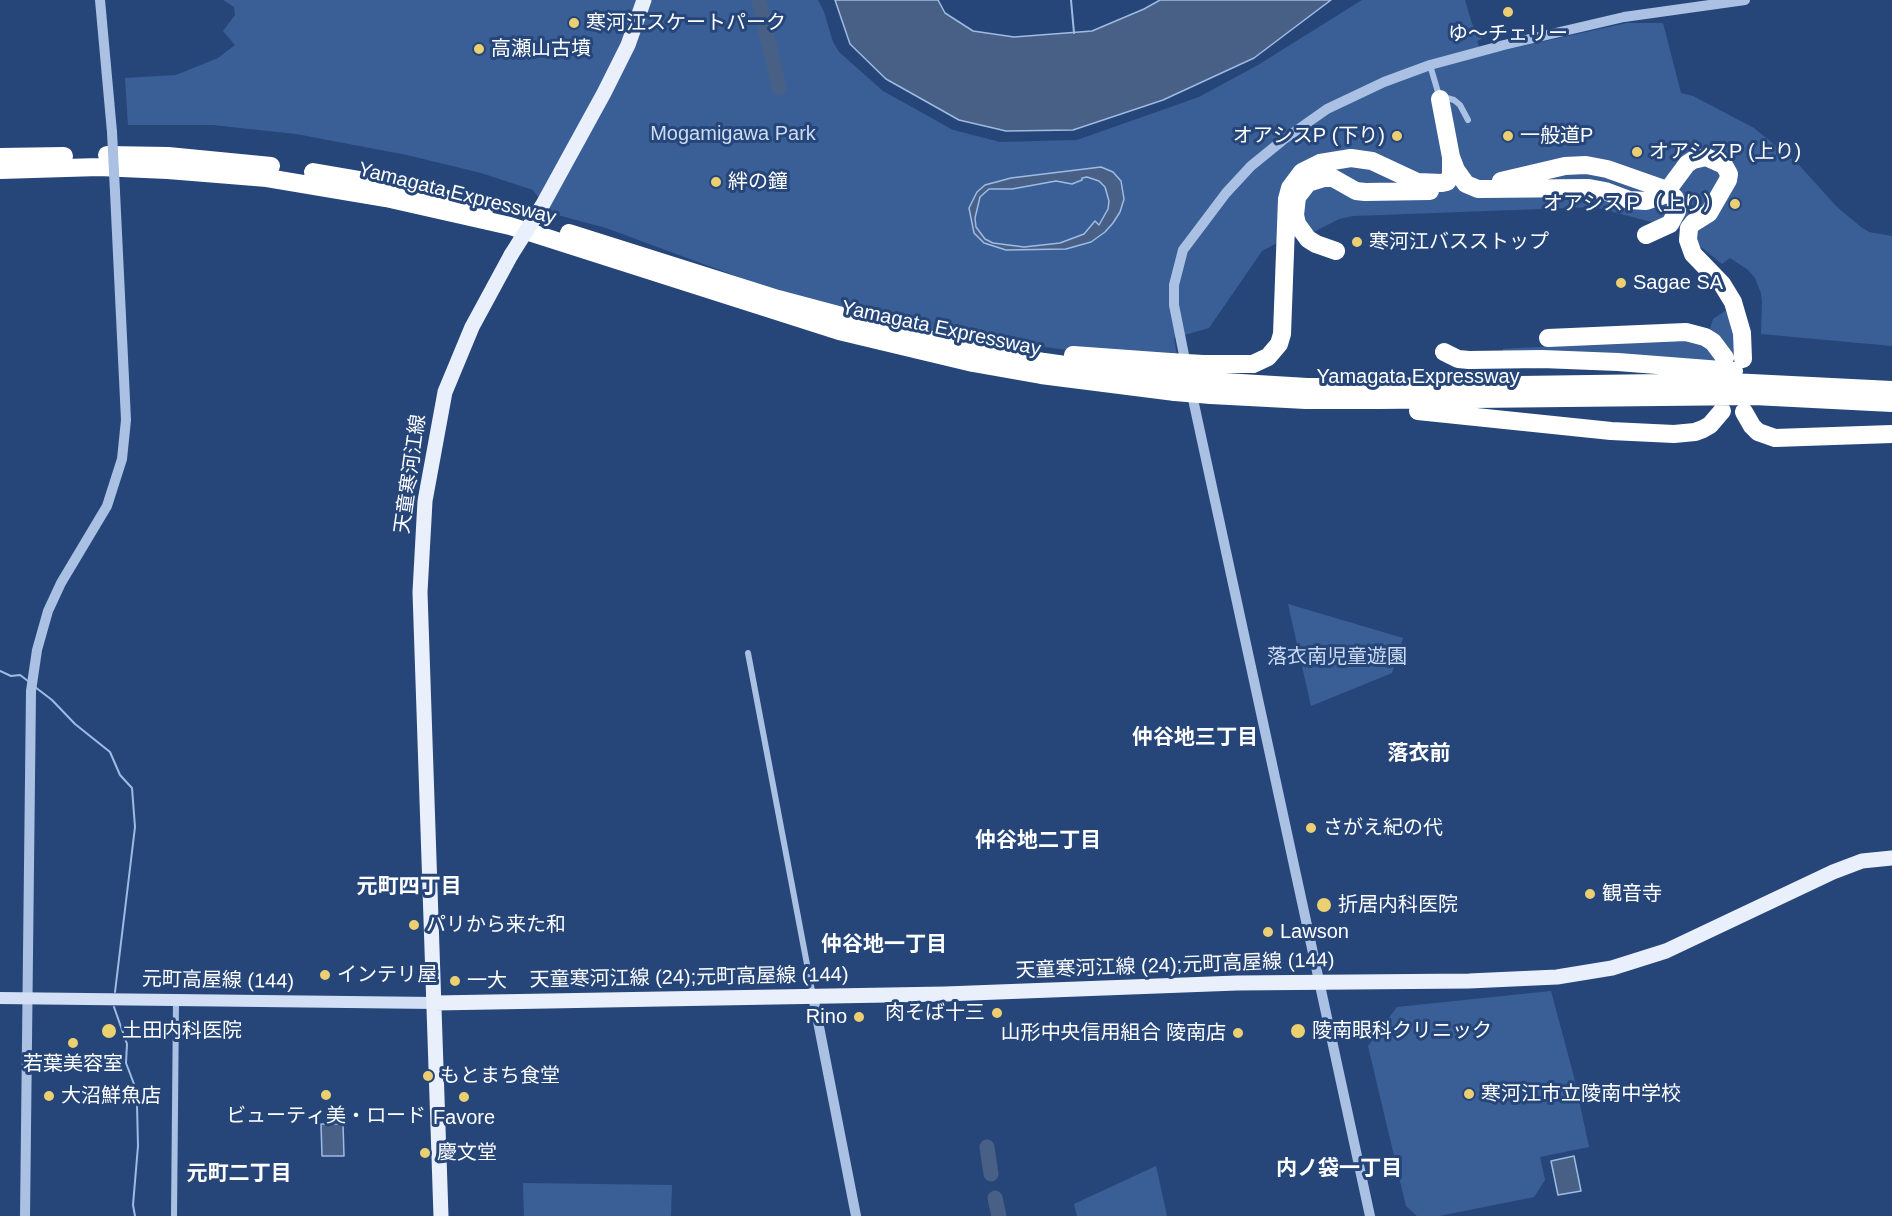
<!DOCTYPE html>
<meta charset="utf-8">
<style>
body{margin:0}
canvas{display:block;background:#26467a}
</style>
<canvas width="1892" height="1216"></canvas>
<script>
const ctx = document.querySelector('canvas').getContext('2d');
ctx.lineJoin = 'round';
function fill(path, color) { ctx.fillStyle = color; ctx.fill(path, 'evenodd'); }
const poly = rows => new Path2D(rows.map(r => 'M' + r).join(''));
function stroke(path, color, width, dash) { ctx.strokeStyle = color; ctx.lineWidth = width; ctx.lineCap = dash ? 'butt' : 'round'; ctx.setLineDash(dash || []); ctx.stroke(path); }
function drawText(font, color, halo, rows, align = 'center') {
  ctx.font = font + ' Arial,"Noto Sans JP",sans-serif'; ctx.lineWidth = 6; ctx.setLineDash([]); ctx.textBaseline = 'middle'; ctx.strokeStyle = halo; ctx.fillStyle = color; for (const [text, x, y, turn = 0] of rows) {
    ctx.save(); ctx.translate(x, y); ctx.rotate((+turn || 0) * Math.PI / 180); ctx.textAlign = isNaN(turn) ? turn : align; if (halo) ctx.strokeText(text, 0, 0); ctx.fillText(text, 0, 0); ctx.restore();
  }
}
const green = poly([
 [223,0,818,0,824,12,833,42,839,52,883,91,953,130,1000,142,1077,140,1199,97,1258,65,1362,0,1465,0,1472,24,1482,39,1477,41,1482,55,1627,23,1663,23,1681,93,1693,96,1754,128,1798,164,1837,207,1861,227,1869,232,1892,236,1892,346,1761,334,1762,302,1761,293,1755,278,1747,269,1730,258,1722,264,1679,229,1594,207,1353,216,1339,219,1312,233,1275,244,1262,251,1209,328,1174,338,1177,356,1082,352,943,333,887,323,747,280,606,228,550,213,533,190,481,173,407,155,296,134,213,125,128,125,125,78,176,75,218,58,235,45,223,31,235,15,234,7],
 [1725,311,1732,314,1735,364,1732,363,1710,329,1713,319],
 [1700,339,1720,363,1503,353,1503,349,1519,348],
 [1288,604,1403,638,1392,673,1311,706],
 [1551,991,1574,1077,1589,1147,1540,1157,1545,1180,1534,1197,1439,1216,1417,1216,1406,1206,1368,1046,1397,1007],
 [1156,1166,1167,1216,1077,1216,1074,1204],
 [523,1183,672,1185,671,1216,524,1216]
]);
const water = poly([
 [835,0,938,0,945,13,973,31,1014,37,1092,31,1144,9,1160,0,1331,0,1254,58,1163,100,1073,130,1006,131,959,120,886,79,850,44,835,0],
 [1101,167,1113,172,1121,181,1124,199,1120,212,1113,223,1105,232,1091,242,1066,249,1006,250,984,243,974,233,969,208,977,192,985,185,1011,178,1101,167],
 [1087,177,1099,181,1105,187,1109,201,1108,209,1099,225,1095,221,1084,234,1060,243,1024,247,993,243,985,239,976,227,975,218,980,197,989,189,1012,189,1056,181,1072,184,1082,180,1082,178,1087,177],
 [343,1124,344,1156,322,1156,321,1124,343,1124],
 [1574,1156,1581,1191,1558,1195,1551,1161,1574,1156]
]);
const stream = poly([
 [1071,0,1074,33],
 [0,671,11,676,20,675,28,681],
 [35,687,52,700,75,724,110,752,120,775,132,788,135,827,115,992],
 [114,1007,127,1044,126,1063,134,1084,137,1105,138,1146,133,1205,135,1216]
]);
const river = poly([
 [759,0,779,88],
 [987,1147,991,1174],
 [995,1198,999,1216]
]);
const minor = poly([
 [1430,65,1440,99,1447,98,1454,100,1460,105,1468,120],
 [748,653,813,996],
 [174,1216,176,1001]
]);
const tertiary = poly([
 [100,0,112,132],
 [1186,365,1174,305,1174,285,1183,250,1226,193,1251,166,1283,140,1327,109,1384,82,1430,65,1504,45,1624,17,1745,0],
 [1191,390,1370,1216],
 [813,996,856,1216],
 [25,1216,31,691,37,650,48,611,61,583,107,506,122,459,126,420,115,192]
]);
const secondary = poly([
 [0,998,435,1003]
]);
const primary = poly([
 [542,206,604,93,628,45,644,0],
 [435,1003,945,994,1237,983,1469,981,1557,977,1612,968,1666,951,1833,872,1862,861,1892,858],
 [441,1216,420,592,425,501,445,392,472,327,511,255]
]);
const motorway = poly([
 [1440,99,1451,157,1456,170,1466,184,1478,189,1589,188,1605,191,1629,200,1646,201,1664,195,1687,164,1693,160,1706,157,1724,165,1729,174,1728,180,1709,213,1693,223,1689,228,1688,240,1693,254,1722,284,1733,302,1742,333,1743,359],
 [107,155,168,156,271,166],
 [0,157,64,156],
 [0,170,99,167,168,170,267,178,386,198,510,226,839,331,973,363,1041,375,1175,392],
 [313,172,389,185,485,208],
 [1501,181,1565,166,1586,165,1607,169,1661,188,1671,194,1675,198,1677,211,1670,224,1646,235],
 [569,233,778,299,928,339,1044,362,1128,374,1174,378],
 [1336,251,1316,244,1308,239,1297,224,1295,215,1297,197,1308,183,1324,178,1333,178,1356,191,1365,192,1430,191],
 [1548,338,1686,332,1705,337,1713,342,1725,358],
 [1444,352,1458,359,1469,360,1542,359,1618,362,1734,371],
 [1073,355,1170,362],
 [1203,364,1253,364,1268,357,1279,344,1282,334,1287,199,1290,188,1302,172,1320,163,1351,158,1372,161,1417,182,1442,183,1447,182,1451,175,1451,159],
 [1208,381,1307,387,1379,387,1731,382,1892,390],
 [1211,395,1306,400,1378,400,1754,396,1892,403],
 [1418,411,1611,431,1674,434,1695,432,1703,429,1710,425,1722,411],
 [1744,412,1752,426,1758,432,1775,438,1892,434]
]);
const tertiaryBridge = poly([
 [112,132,115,192]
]);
const primaryBridge = poly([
 [511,255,542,206]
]);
const motorwayBridge = poly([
 [1170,362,1203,364],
 [1174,378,1208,381],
 [1175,392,1211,395]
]);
const markers = [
 [1508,12,6,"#eccf70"],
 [574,23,6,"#eccf70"],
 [479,49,6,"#eccf70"],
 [1397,136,6,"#eccf70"],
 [1508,136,6,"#eccf70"],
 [1637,152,6,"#eccf70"],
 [716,182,6,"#eccf70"],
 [1735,204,6,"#eccf70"],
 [1357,242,6,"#eccf70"],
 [1621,283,6,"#eccf70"],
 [1311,828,6,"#eccf70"],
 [1590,894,6,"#eccf70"],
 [1324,905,8,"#eccf70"],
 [414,925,6,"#eccf70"],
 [1268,932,6,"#eccf70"],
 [325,975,6,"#eccf70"],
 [455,981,6,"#eccf70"],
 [997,1013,6,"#eccf70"],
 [859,1017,6,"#eccf70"],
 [109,1031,8,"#eccf70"],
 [1298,1031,8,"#eccf70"],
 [1238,1033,6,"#eccf70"],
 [73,1043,6,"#eccf70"],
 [428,1076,6,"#eccf70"],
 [1469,1094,6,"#eccf70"],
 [326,1095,6,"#eccf70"],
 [49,1096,6,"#eccf70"],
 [464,1097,6,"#eccf70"],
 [425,1153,6,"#eccf70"]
];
const poiNames = [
 ["寒河江スケートパーク",586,23],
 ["ゆ～チェリー",1508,34,"center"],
 ["高瀬山古墳",491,49],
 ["オアシスP (下り)",1385,136,"right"],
 ["一般道P",1520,136],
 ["オアシスP (上り)",1649,152],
 ["絆の鐘",728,182],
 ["オアシスＰ（上り）",1723,204,"right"],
 ["寒河江バスストップ",1369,242],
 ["Sagae SA",1633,283],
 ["さがえ紀の代",1323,828],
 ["観音寺",1602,894],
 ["折居内科医院",1338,905],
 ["パリから来た和",426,925],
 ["Lawson",1280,932],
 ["インテリ屋",337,975],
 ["一大",467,981],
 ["肉そば十三",985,1013,"right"],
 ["Rino",847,1017,"right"],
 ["土田内科医院",122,1031],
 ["陵南眼科クリニック",1312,1031],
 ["山形中央信用組合 陵南店",1226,1033,"right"],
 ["若葉美容室",73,1064,"center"],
 ["もとまち食堂",440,1076],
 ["寒河江市立陵南中学校",1481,1094],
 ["大沼鮮魚店",61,1096],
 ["ビューティ美・ロード",326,1116,"center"],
 ["Favore",464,1118,"center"],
 ["慶文堂",437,1153]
];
const parkNames = [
 ["Mogamigawa Park",733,134],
 ["落衣南児童遊園",1337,657]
];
const streetNames = [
 ["Yamagata Expressway",457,194,14],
 ["Yamagata Expressway",941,329,12],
 ["Yamagata Expressway",1418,377],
 ["天童寒河江線",411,474,-82],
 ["天童寒河江線 (24);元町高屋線 (144)",1175,966,-2],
 ["天童寒河江線 (24);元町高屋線 (144)",689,978,-1],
 ["元町高屋線 (144)",218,981,1]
];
const neighbourhoodNames = [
 ["仲谷地三丁目",1195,738],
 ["落衣前",1419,754],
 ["仲谷地二丁目",1038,841],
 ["元町四丁目",409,887],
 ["仲谷地一丁目",884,945],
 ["内ノ袋一丁目",1339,1169],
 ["元町二丁目",239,1174]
];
fill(green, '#3a5f97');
fill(water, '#496086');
stroke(water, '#9ebbe4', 1.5);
stroke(stream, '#9ebbe4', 2);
stroke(river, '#496086', 15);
stroke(minor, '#aac1e4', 6);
stroke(tertiary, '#aac1e4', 10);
stroke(secondary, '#d3dff4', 12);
stroke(primary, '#e9f0fc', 15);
stroke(motorway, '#fff', 18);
stroke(tertiaryBridge, '#aac1e4', 10);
stroke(primaryBridge, '#e9f0fc', 15);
stroke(motorwayBridge, '#fff', 18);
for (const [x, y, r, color] of markers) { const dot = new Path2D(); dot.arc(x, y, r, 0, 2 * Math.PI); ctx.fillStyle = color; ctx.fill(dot); stroke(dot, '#26467a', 2); }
drawText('20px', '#fff', '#26467a', poiNames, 'left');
drawText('20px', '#ccdcf3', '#26467a', parkNames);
drawText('20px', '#fff', '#26467a', streetNames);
drawText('bold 21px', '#fff', '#26467a', neighbourhoodNames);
</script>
